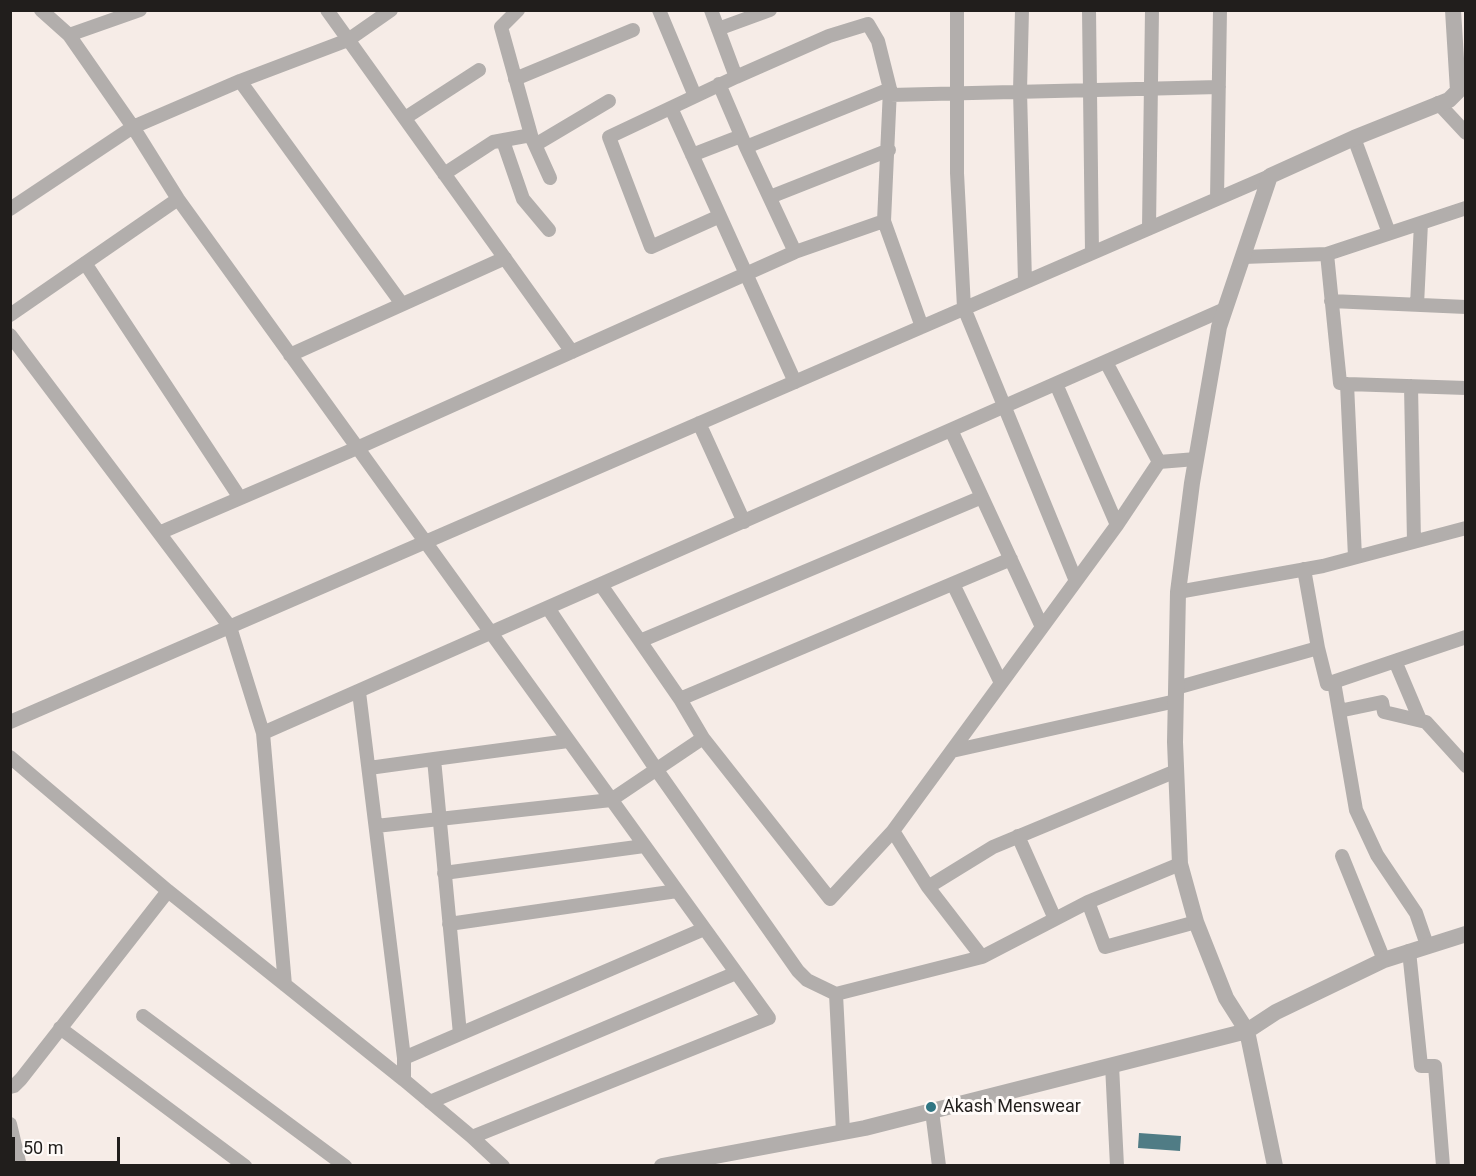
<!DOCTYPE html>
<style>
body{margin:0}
#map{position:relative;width:1476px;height:1176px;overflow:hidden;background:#f6ece7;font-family:Roboto,sans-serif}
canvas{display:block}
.frame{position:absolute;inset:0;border:12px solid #211e1c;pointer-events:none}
.scale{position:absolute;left:12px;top:1137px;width:108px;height:27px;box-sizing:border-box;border:3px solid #211e1c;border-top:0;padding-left:8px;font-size:18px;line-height:21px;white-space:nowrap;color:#211e1c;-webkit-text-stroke:4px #fffbf9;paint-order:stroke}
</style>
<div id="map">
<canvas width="1476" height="1176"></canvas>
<div class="frame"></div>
<div class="scale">50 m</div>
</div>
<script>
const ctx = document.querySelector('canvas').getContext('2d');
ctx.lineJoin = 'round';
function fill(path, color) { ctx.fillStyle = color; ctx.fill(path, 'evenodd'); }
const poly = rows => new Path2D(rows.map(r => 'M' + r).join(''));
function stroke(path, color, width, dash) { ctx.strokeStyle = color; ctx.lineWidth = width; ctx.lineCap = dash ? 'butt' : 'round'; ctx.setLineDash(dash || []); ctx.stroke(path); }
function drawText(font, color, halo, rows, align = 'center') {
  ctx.font = font + ' Roboto,sans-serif'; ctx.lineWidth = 6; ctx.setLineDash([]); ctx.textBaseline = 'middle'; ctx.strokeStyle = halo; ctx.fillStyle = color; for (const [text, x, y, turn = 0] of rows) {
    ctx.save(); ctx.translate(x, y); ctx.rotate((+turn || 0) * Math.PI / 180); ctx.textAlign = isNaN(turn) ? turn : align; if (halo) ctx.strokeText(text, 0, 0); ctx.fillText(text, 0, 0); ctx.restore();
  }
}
const building = poly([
 [1139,1133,1181,1136,1180,1151,1138,1148]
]);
const minor = poly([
 [41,10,69,35,133,127,178,199,769,1018,472,1137],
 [327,10,572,352],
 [659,10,695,96],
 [711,10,736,77],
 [957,10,957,173,964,308,1076,581],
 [1022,10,1020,91,1025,282],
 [1089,10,1092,253],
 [718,29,770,10],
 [69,35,140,10],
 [515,79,633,30],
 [240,81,402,304],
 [719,84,746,147,795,252],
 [890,95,1219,87],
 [1438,103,1466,133],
 [671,108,795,382],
 [405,118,479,70],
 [531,136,550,178],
 [1354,138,1389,233],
 [503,141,523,199,549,230],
 [535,145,609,101],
 [746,147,890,89],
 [692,155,741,136],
 [444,174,493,142,531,135,501,27,518,10],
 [770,197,889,150],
 [1217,199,1220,10],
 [10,209,133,127,240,81,348,40,391,10],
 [720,216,651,247,609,137,736,77,829,36,868,24,878,41,890,89,884,221],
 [1149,228,1152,10],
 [1327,254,1466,208],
 [1243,257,1327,254,1340,383,1347,384],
 [85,263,240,498],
 [1331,301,1466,307],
 [1417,305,1421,223],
 [10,315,178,199],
 [10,335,230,627,263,733,285,985],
 [290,355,505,258],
 [1056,384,1117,525],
 [1411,386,1414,542],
 [699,423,744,522],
 [951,430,1042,627],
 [1159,462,1196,459],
 [159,533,357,448,795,252,884,221,922,327],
 [1355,557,1347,384,1466,388],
 [1304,569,1318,648],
 [953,584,1001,683],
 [601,585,640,641,982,497],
 [1178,592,1323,566,1466,528],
 [548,608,656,769,798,971,807,980,836,994],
 [640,641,680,699,1011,559],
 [1395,661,1420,720],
 [1334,682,1356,810,1377,855,1416,913,1427,945],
 [1176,688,1318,648,1327,684,1466,637],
 [359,692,404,1058,404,1080],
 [1339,711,1382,702,1384,712,1426,722,1466,766],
 [10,722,1270,176],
 [263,733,1225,309],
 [703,738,830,899,893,831],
 [952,751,1176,701],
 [10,757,168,891,404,1080,472,1137,503,1166],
 [434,759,568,741],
 [369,768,434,759,460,1034],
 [376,826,611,800,703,738,680,699],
 [1018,836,1055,919],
 [1342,856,1384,960],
 [444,873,644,846],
 [928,887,993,847,1176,771],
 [1088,902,1105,947,1196,922],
 [449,924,677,891],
 [1409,951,1421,1066,1435,1066,1443,1166],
 [982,957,1088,902,1180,864],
 [143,1016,345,1166],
 [60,1028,245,1166],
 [404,1058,704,929],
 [1112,1065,1117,1166],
 [10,1087,14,1086,21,1079,168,891],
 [430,1102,736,973],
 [932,1111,939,1166],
 [10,1124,20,1166],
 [843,1132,836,994,982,957,928,887,893,831,1117,525,1159,462,1106,362]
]);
const tertiary = poly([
 [662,1166,865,1128,1247,1031,1276,1012,1384,960,1466,934],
 [1275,1166,1247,1031,1226,998,1196,922,1180,864,1175,742,1178,592,1192,483,1219,327,1270,176,1354,138,1449,100,1458,91,1453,10]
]);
const markers = [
 [931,1107,6,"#307683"]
];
const poiNames = [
 ["Akash Menswear",943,1107]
];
fill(building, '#507c85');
stroke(minor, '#b2aeac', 14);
stroke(tertiary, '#b2aeac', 16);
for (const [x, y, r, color] of markers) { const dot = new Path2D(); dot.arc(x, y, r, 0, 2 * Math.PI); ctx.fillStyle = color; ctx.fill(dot); stroke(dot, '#fffbf9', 2); }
drawText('18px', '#211e1c', '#fffbf9', poiNames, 'left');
</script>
